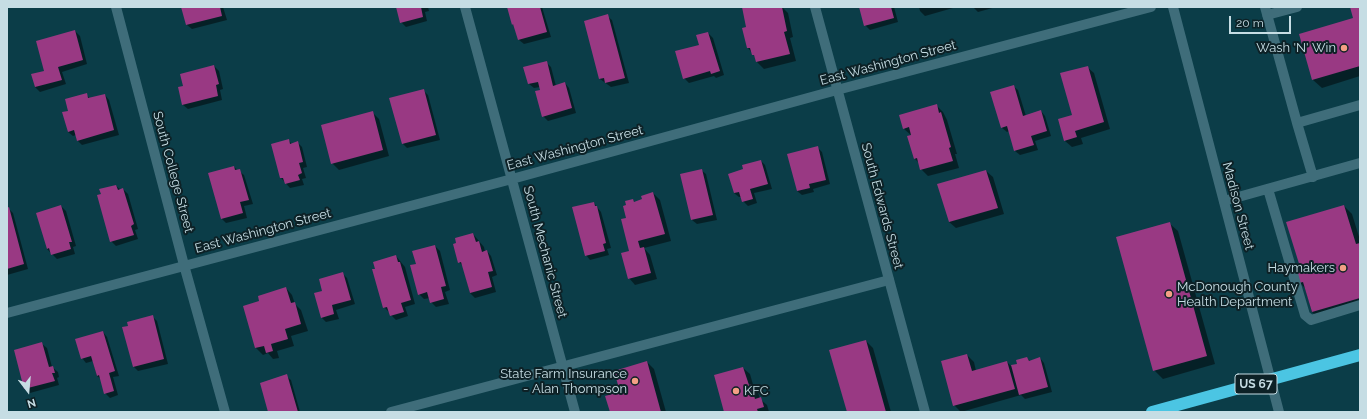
<!DOCTYPE html>
<style>
body{margin:0}
#map{position:relative;width:1367px;height:419px;overflow:hidden;background:#0b3d48;font-family:Raleway,sans-serif}
canvas{display:block}
.frame{position:absolute;inset:0;border:8px solid #c6dde4;pointer-events:none}
.north{position:absolute;left:8px;top:371px;width:40px;height:40px;-webkit-text-stroke:3px #0d2126;paint-order:stroke;rotate:164deg;font-size:11px;font-weight:700;line-height:16px;text-align:center;color:#c6dde4}
.north::after{content:'';display:block;margin:auto;width:14px;height:18px;background:#c6dde4;clip-path:polygon(50% 0,100% 100%,50% 72%,0 100%)}
.scale{position:absolute;left:1229px;top:16px;width:62px;height:18px;box-sizing:border-box;border:2px solid #c6dde4;border-top:0;padding-left:5px;font-size:12px;line-height:14px;white-space:nowrap;color:#c6dde4;-webkit-text-stroke:3px #0d2126;paint-order:stroke}
</style>
<div id="map">
<canvas width="1367" height="419"></canvas>
<div class="frame"></div>
<div class="north">N</div>
<div class="scale">20 m</div>
</div>
<script>
const ctx = document.querySelector('canvas').getContext('2d');
ctx.lineJoin = 'round';
function fill(path, color) { ctx.fillStyle = color; ctx.fill(path, 'evenodd'); }
const poly = rows => new Path2D(rows.map(r => 'M' + r).join(''));
function stroke(path, color, width, dash) { ctx.strokeStyle = color; ctx.lineWidth = width; ctx.lineCap = dash ? 'butt' : 'round'; ctx.setLineDash(dash || []); ctx.stroke(path); }
function drawText(font, color, halo, rows, align = 'center') {
  ctx.font = font + ' Raleway,sans-serif'; ctx.lineWidth = 4; ctx.setLineDash([]); ctx.textBaseline = 'middle'; ctx.strokeStyle = halo; ctx.fillStyle = color; for (const [text, x, y, turn = 0] of rows) {
    ctx.save(); ctx.translate(x, y); ctx.rotate((+turn || 0) * Math.PI / 180); ctx.textAlign = isNaN(turn) ? turn : align; if (halo) ctx.strokeText(text, 0, 0); ctx.fillText(text, 0, 0); ctx.restore();
  }
}
const shadow = poly([
 [182,7,223,7,227,20,192,29,187,25],
 [397,7,428,7,429,11,425,12,427,21,406,27,401,22],
 [508,7,542,7,551,37,524,44,519,40,515,27,513,24],
 [743,7,782,7,788,13,793,37,790,38,796,61,764,69,757,62,756,58,748,48,748,27],
 [860,7,894,7,898,22,870,30,865,25],
 [919,7,952,7,953,8,925,16,920,11],
 [973,7,996,7,978,12],
 [1351,7,1360,7,1360,76,1322,88,1313,80,1300,35,1354,19],
 [607,16,612,20,629,83,611,87,600,79],
 [75,31,80,36,87,64,62,72,66,84,40,92,35,87],
 [708,33,713,38,724,75,716,78,714,76,689,83,684,78,700,45],
 [546,62,551,67,556,86,565,83,569,88,576,113,548,121,543,116,540,87,534,88,529,84],
 [214,66,219,71,223,89,220,90,222,100,188,109,183,105,179,88,184,87],
 [1087,67,1094,73,1110,129,1081,138,1083,144,1072,147,1065,141],
 [1013,86,1018,90,1026,116,1041,111,1045,116,1051,136,1035,141,1038,150,1020,155,1015,151,1009,131,1007,132,1002,128],
 [423,90,428,95,440,140,407,148,403,144],
 [86,95,91,99,105,95,109,100,119,135,82,145,77,140,76,135,73,136,68,132,69,111],
 [936,105,943,112,947,120,957,154,955,154,959,168,928,176,921,169,919,163,915,159,912,136,904,129],
 [372,112,379,119,389,156,339,170,332,163],
 [288,140,292,144,298,143,302,147,307,167,303,168,306,178,302,179,304,185,290,188,281,178],
 [817,147,822,152,830,184,813,189,814,192,802,195,797,191],
 [761,161,765,165,772,189,754,193,757,203,748,206,743,201,742,197,739,197,734,193,744,170],
 [234,167,244,175,253,204,244,206,247,218,226,223,222,219],
 [701,170,706,174,717,220,697,224,692,220],
 [986,171,993,177,1004,214,956,228,949,222],
 [116,186,121,190,123,189,128,194,138,229,135,230,138,239,116,246,111,241],
 [653,193,660,200,671,241,644,248,650,255,657,279,635,285,629,278,631,252,627,218,633,200,635,203,644,200],
 [594,203,601,212,611,248,607,249,609,255,590,260,586,255],
 [61,206,66,211,76,246,73,247,75,254,57,259,47,249],
 [1344,206,1352,214,1360,240,1360,308,1321,320,1312,312,1305,288,1300,283,1302,271],
 [8,208,13,213,28,269,7,275,7,209],
 [1169,223,1178,231,1215,364,1163,379,1154,370],
 [473,234,484,247,485,252,487,251,491,256,497,275,492,277,496,292,475,298,470,293,463,266,459,262],
 [435,246,440,251,450,290,445,292,449,304,436,307,431,302,430,298,424,299,419,294,417,264],
 [396,256,405,267,415,304,405,307,408,316,396,320,391,315,390,312,389,312,384,307,376,269],
 [342,273,347,278,355,304,336,310,339,319,326,322,321,317,323,292],
 [286,288,292,295,295,304,301,310,308,331,291,336,294,346,277,351,279,358,273,359,268,353,263,355,256,348,244,307,260,302],
 [152,316,157,321,168,364,138,371,134,367,129,326],
 [103,332,107,337,119,376,113,377,118,395,110,398,105,393,101,379,97,376,93,361,86,363,82,358],
 [866,341,873,348,891,412,848,412],
 [42,344,47,348,52,367,58,372,59,377,57,378,59,385,30,393,25,388],
 [967,355,974,362,976,371,1007,362,1011,366,1018,365,1027,358,1030,361,1040,358,1044,363,1052,392,1025,399,1021,395,961,412,954,405],
 [647,362,654,369,666,412,611,412],
 [743,368,750,374,754,388,758,392,760,399,767,405,769,412,725,412],
 [286,376,291,380,300,412,269,412]
]);
const building = poly([
 [181,7,220,7,222,16,186,25],
 [396,7,421,7,423,17,400,23],
 [507,7,540,7,547,32,518,40,513,24,512,25],
 [742,7,782,7,787,31,784,32,790,54,756,62,754,55,752,55,750,48,747,48,742,28,746,27],
 [859,7,891,7,894,18,864,26],
 [1350,7,1360,7,1360,66,1312,80,1299,34,1353,18],
 [608,14,625,78,605,83,604,78,599,79,584,21],
 [75,30,83,60,58,67,62,80,35,87,31,74,44,71,36,41],
 [708,32,720,71,711,74,710,71,683,79,675,51,699,45,696,35],
 [547,61,553,86,565,82,572,108,542,117,535,91,540,90,538,82,528,84,523,67],
 [214,65,219,84,216,85,218,96,182,105,178,87,183,86,180,74],
 [1088,66,1104,122,1075,131,1077,137,1064,141,1058,119,1072,115,1060,73],
 [1014,85,1023,116,1041,110,1047,131,1031,136,1034,145,1014,151,1007,126,1001,128,990,92],
 [424,89,436,135,402,144,389,98],
 [87,93,88,98,105,94,114,130,77,141,74,130,68,132,62,112,68,111,65,99],
 [937,104,939,113,941,112,951,147,949,148,953,161,920,170,917,158,914,159,907,136,911,135,909,127,903,129,899,115],
 [373,111,383,150,331,164,321,125],
 [289,139,290,144,298,141,303,162,299,163,302,173,298,175,300,180,285,184,283,178,280,178,271,144],
 [818,146,826,180,809,184,810,188,797,191,787,154],
 [761,160,768,184,750,189,753,199,742,202,739,192,734,193,728,174,743,169,742,165],
 [234,166,235,170,240,169,249,200,240,202,243,213,221,219,208,173],
 [702,169,713,215,691,220,680,174],
 [986,170,998,208,949,222,937,184],
 [116,185,118,190,123,188,134,224,131,226,134,235,110,242,97,195,101,194,99,189],
 [653,192,665,234,638,241,640,248,644,247,651,273,628,279,621,253,629,251,621,219,626,218,623,206,626,205,625,201,633,199,634,202,642,199,641,196],
 [594,202,595,206,597,206,606,243,603,244,605,251,585,256,572,207],
 [61,205,72,242,69,242,71,249,51,255,49,248,47,249,36,213],
 [1344,205,1356,244,1360,243,1360,298,1312,312,1303,282,1299,283,1296,272,1301,270,1286,222],
 [9,207,24,264,7,269,7,208],
 [1170,222,1207,356,1153,371,1116,237],
 [473,233,476,242,479,241,482,252,487,250,493,271,488,272,492,287,470,293,461,262,458,263,453,244,456,243,455,238],
 [435,245,446,286,441,287,444,299,430,303,427,292,418,295,410,265,416,264,412,251],
 [396,255,398,262,400,262,411,300,401,303,404,312,390,316,387,307,383,308,372,269,375,269,373,262],
 [343,272,351,300,332,305,334,314,321,318,314,293,322,291,319,279],
 [286,287,291,303,295,302,301,324,285,329,288,339,271,344,273,351,266,353,264,346,255,348,243,306,259,301,258,296],
 [153,315,164,359,133,367,122,327,128,326,127,322],
 [103,331,115,371,109,373,114,391,104,394,99,375,97,376,91,356,81,359,75,339],
 [866,340,886,412,847,412,829,350],
 [42,342,49,367,53,366,55,373,52,373,55,381,24,389,14,350],
 [967,354,972,371,1007,361,1015,389,953,406,941,361],
 [1027,357,1029,361,1040,357,1048,387,1019,395,1011,365,1017,364,1016,360],
 [647,361,661,412,610,412,605,396,620,392,614,371],
 [743,367,749,385,751,384,755,399,761,397,764,407,757,409,758,412,724,412,714,375],
 [287,374,298,412,268,412,260,383]
]);
const lane = poly([
 [1265,7,1297,123],
 [1267,15,1297,7],
 [1313,177,1297,123,1360,105],
 [1268,189,1305,315,1311,320,1360,305],
 [1224,201,1360,163],
 [391,412,889,280]
]);
const street = poly([
 [116,7,184,265,225,412],
 [465,7,575,412],
 [815,7,925,412],
 [1173,7,1279,412],
 [7,313,512,179,837,90,1151,7]
]);
const highway = poly([
 [1152,412,1360,355]
]);
const markers = [
 [1344,48,4,"#f39f85"],
 [1343,268,4,"#f39f85"],
 [1169,294,4,"#f39f85"],
 [635,381,4,"#f39f85"],
 [736,391,4,"#f39f85"]
];
const shields = [
 [1256,384,42]
];
const shieldNames = [
 ["US 67",1256,384]
];
const poiNames = [
 ["Wash 'N' Win",1336,48],
 ["Haymakers",1335,268],
 ["McDonough County",1177,287,"left"],
 ["Health Department",1177,302,"left"],
 ["State Farm Insurance",627,374],
 ["- Alan Thompson",627,389],
 ["KFC",744,391,"left"]
];
const streetNames = [
 ["East Washington Street",888,63,-15],
 ["East Washington Street",575,148,-15],
 ["South College Street",173,172,75],
 ["South Edwards Street",882,206,75],
 ["Madison Street",1238,206,75],
 ["East Washington Street",263,231,-15],
 ["South Mechanic Street",545,252,75]
];
fill(shadow, '#0007');
fill(building, '#993983');
stroke(lane, '#3f6d7a', 10);
stroke(street, '#3f6d7a', 10);
stroke(highway, '#4bc5e3', 12);
for (const [x, y, r, color] of markers) { const dot = new Path2D(); dot.arc(x, y, r, 0, 2 * Math.PI); ctx.fillStyle = color; ctx.fill(dot); stroke(dot, '#0d2126', 1.5); }
for (const [x, y, w] of shields) { const box = new Path2D(); box.roundRect(x - w / 2, y - 10, w, 20, 3); ctx.fillStyle = '#0d2126'; ctx.fill(box); stroke(box, '#c6dde4', 1); }
drawText('bold 12px', '#c6dde4', null, shieldNames);
drawText('13px', '#c6dde4', '#0d2126', poiNames, 'right');
drawText('13px', '#c6dde4', '#0d2126', streetNames);
</script>
